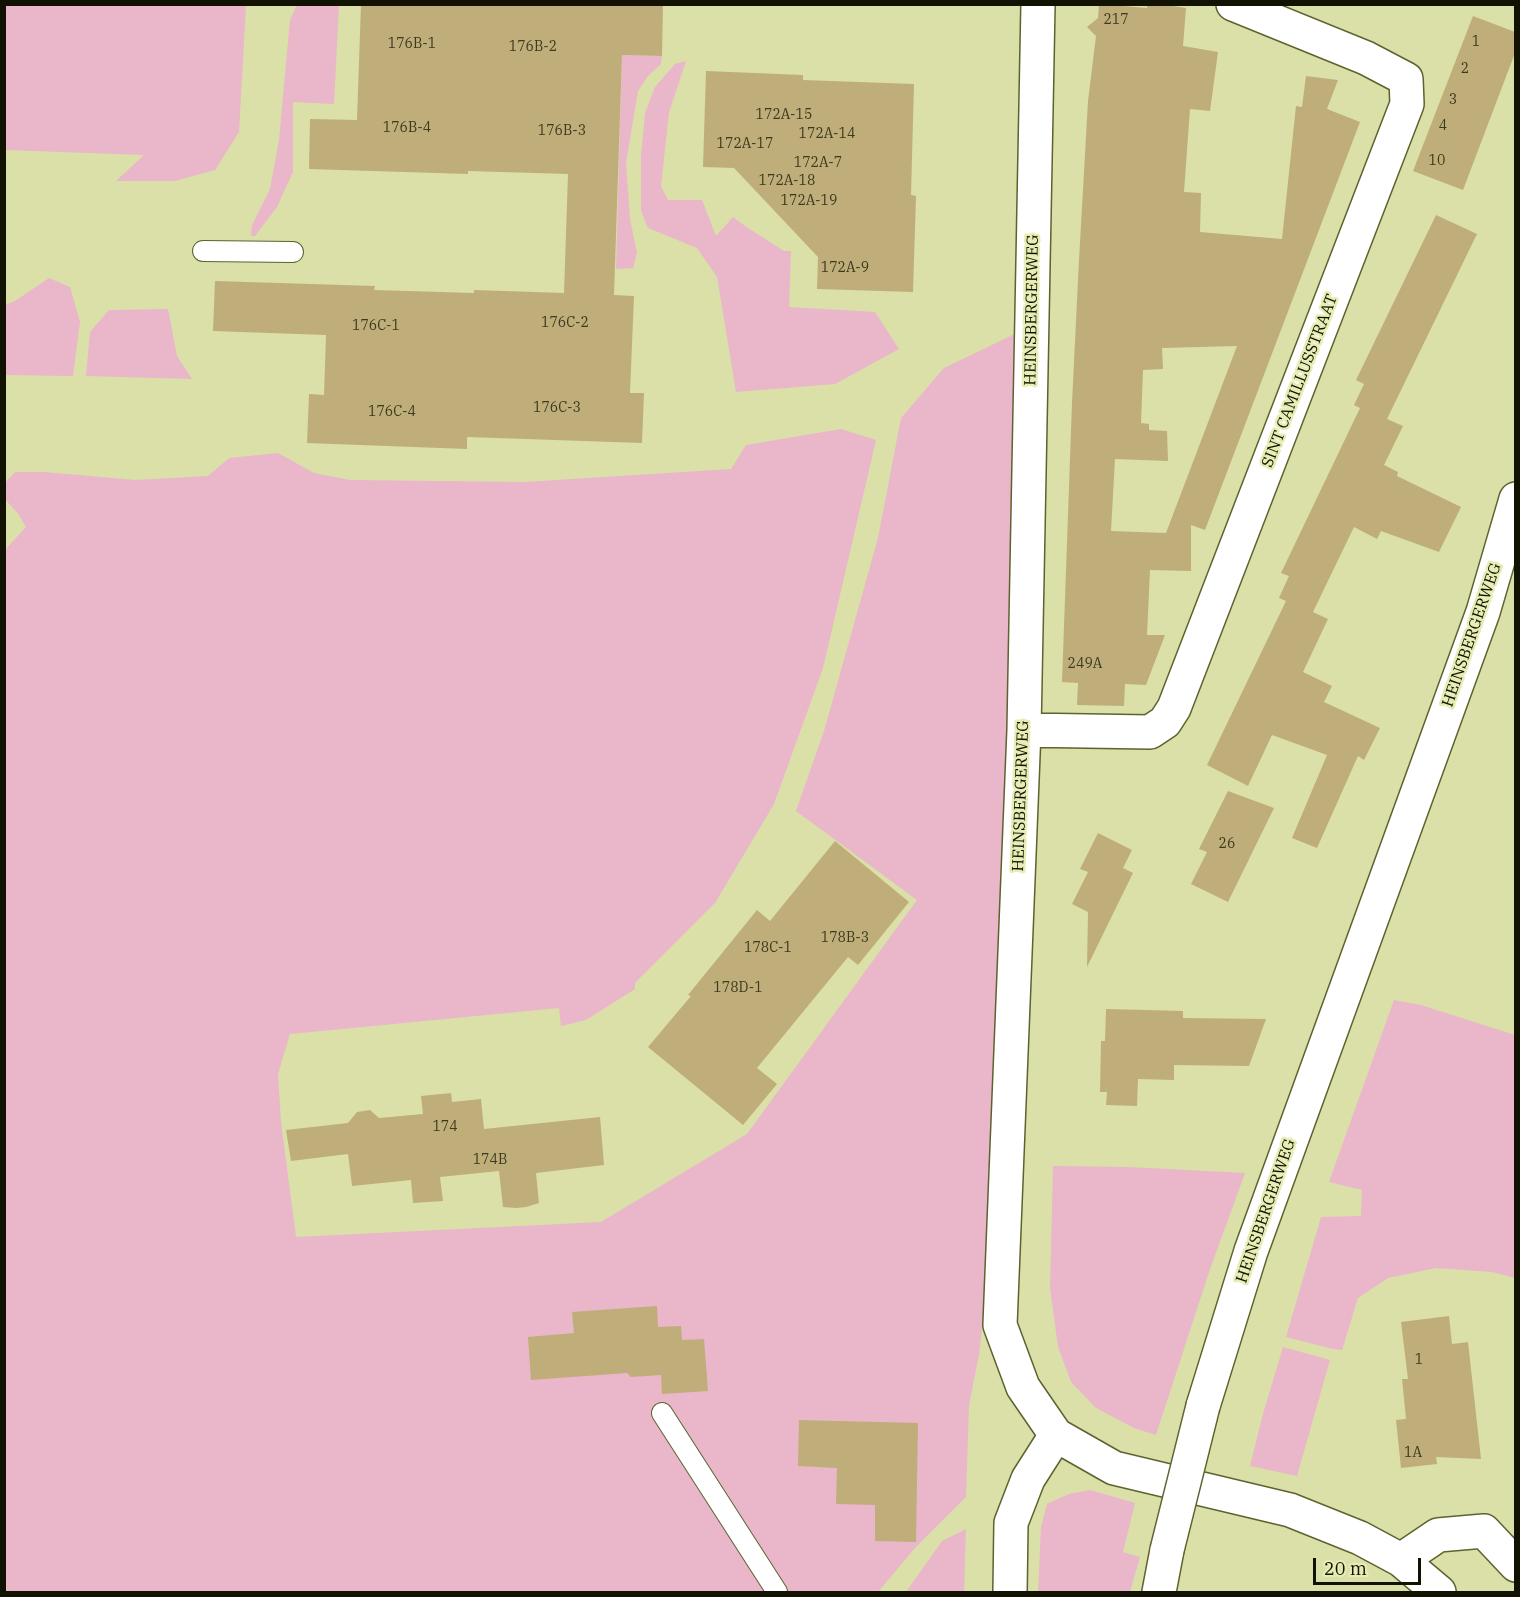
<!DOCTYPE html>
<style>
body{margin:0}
#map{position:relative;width:1520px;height:1597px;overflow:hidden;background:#dae0a8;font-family:"IBM Plex Serif",serif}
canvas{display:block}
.frame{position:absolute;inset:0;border:6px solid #111201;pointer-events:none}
.scale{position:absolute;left:1313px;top:1558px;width:108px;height:27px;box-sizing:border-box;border:3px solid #111201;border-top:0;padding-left:8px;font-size:18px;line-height:21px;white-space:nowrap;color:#111201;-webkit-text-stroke:4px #e7edb5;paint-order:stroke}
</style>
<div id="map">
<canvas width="1520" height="1597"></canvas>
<div class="frame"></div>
<div class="scale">20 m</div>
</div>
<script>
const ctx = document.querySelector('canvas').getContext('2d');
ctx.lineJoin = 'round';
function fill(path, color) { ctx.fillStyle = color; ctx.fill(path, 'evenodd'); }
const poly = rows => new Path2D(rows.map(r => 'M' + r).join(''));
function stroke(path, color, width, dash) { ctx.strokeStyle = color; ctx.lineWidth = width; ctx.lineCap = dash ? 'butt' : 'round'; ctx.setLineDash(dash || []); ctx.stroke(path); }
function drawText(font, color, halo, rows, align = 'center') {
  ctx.font = font + ' "IBM Plex Serif",serif'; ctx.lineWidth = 5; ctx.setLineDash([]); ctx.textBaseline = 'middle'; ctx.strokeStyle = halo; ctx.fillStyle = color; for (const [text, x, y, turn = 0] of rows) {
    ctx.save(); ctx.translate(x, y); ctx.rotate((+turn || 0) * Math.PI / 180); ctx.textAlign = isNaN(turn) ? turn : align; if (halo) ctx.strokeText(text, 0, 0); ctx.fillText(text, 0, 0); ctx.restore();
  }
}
const green = poly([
 [5,4,246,5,239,132,215,170,175,181,116,181,144,155,5,150],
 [297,5,339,5,334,104,293,102,293,172,277,207,255,236,251,236,252,225,270,189,279,140,290,20],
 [622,55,662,56,661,64,648,76,638,91,626,163,630,219,637,253,633,268,616,269],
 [686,61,669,112,661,186,668,200,702,200,716,236,733,217,745,226,784,251,791,251,789,307,875,312,899,349,835,384,736,392,717,277,697,248,648,228,641,211,641,156,645,113,655,87,675,64],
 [49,278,70,287,80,322,73,376,5,375,5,305,15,301],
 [168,309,177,356,192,379,86,376,90,332,109,310],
 [1019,332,1022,393,984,1310,979,1355,969,1405,966,1497,915,1548,878,1592,5,1592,4,551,26,527,19,515,5,499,4,484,15,472,44,472,135,480,208,476,229,458,278,453,314,473,350,480,525,482,731,469,746,445,841,429,876,440,823,668,774,804,715,903,635,983,635,989,586,1020,561,1026,559,1008,290,1034,278,1074,281,1122,296,1237,601,1222,747,1134,917,900,796,811,824,731,878,538,901,418,944,368],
 [1394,1000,1421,1005,1515,1035,1515,1278,1492,1272,1436,1268,1388,1278,1358,1298,1342,1350,1333,1349,1286,1337,1321,1217,1361,1216,1362,1190,1329,1182],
 [1053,1166,1128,1167,1245,1173,1209,1272,1156,1435,1134,1428,1096,1408,1071,1382,1058,1347,1050,1288],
 [1283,1347,1330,1360,1297,1476,1250,1466,1263,1414],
 [1090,1490,1135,1503,1123,1552,1140,1557,1130,1592,1038,1592,1041,1527,1047,1504,1069,1494],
 [966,1529,964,1592,906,1592,942,1541]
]);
const building = poly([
 [361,4,542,6,542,4,604,4,663,6,662,56,622,55,614,295,634,296,630,393,644,393,642,443,467,437,467,449,307,443,309,394,324,395,326,335,213,331,215,281,375,286,374,290,474,293,474,290,564,293,568,174,468,171,468,174,309,169,310,119,357,120],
 [1099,4,1147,8,1147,4,1161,4,1186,8,1183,46,1218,52,1210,111,1190,109,1184,192,1201,193,1200,232,1282,239,1296,106,1302,107,1306,76,1338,80,1327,109,1360,122,1205,530,1191,525,1191,571,1150,570,1147,635,1165,635,1146,685,1125,684,1124,706,1077,705,1078,683,1062,682,1072,403,1079,260,1088,101,1096,36,1087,27,1098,18],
 [1237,346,1166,533,1111,531,1115,459,1168,461,1167,431,1149,430,1149,424,1141,423,1143,370,1163,369,1162,348],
 [1473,16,1515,32,1515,53,1463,190,1413,171],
 [706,71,803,75,803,80,914,84,911,195,916,196,913,292,817,289,818,257,734,168,703,167],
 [1436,215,1477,234,1387,419,1403,426,1384,465,1398,472,1397,476,1461,507,1439,552,1381,531,1377,539,1354,527,1313,612,1328,619,1303,672,1332,686,1324,702,1380,728,1364,760,1358,756,1317,848,1292,838,1327,755,1272,735,1248,786,1207,765,1286,601,1279,598,1289,576,1281,573,1360,408,1354,405,1364,384,1356,380],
 [1228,791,1274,808,1228,902,1191,884,1207,852,1199,849],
 [1098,833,1132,850,1123,868,1133,873,1087,967,1088,912,1072,904,1088,872,1080,869],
 [835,841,909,902,858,965,848,957,757,1068,777,1084,743,1125,648,1047,691,996,688,995,757,910,770,921],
 [1106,1009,1183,1011,1183,1018,1266,1019,1249,1066,1174,1065,1174,1080,1138,1079,1137,1106,1106,1105,1107,1092,1100,1092,1101,1041,1105,1041],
 [451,1093,452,1102,481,1099,484,1129,600,1117,604,1165,536,1173,539,1203,526,1207,516,1208,503,1207,499,1171,440,1177,443,1201,413,1203,411,1180,352,1186,348,1154,291,1161,286,1130,348,1123,357,1112,370,1110,379,1118,423,1114,421,1096],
 [657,1306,658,1327,681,1326,682,1340,704,1339,708,1391,662,1394,661,1375,631,1377,627,1373,531,1380,528,1337,574,1333,572,1312],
 [1449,1316,1452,1344,1468,1342,1481,1459,1436,1457,1437,1464,1401,1468,1396,1420,1406,1419,1402,1379,1408,1379,1401,1322],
 [799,1420,918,1423,916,1542,875,1541,875,1505,836,1504,837,1468,798,1466]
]);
const service = poly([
 [203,251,293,252],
 [662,1413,777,1592]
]);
const minor = poly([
 [1038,4,1024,730,1000,1325,1023,1387,1056,1435,1114,1468,1290,1510,1360,1538,1401,1560,1439,1592],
 [1024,730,1150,732,1165,722,1174,708,1407,104,1406,79,1366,58,1233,4],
 [1401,1560,1438,1535,1484,1531,1516,1565],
 [1010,1592,1011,1523,1028,1479,1056,1435]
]);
const secondary = poly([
 [1203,1406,1251,1251,1483,612,1516,499],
 [1159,1592,1167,1550]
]);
const secondaryBridge = poly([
 [1167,1550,1203,1406]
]);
const numberNames = [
 ["217",1116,20],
 ["1",1476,42],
 ["176B-1",412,44],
 ["176B-2",533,47],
 ["2",1465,69],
 ["3",1453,100],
 ["172A-15",784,115],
 ["4",1443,126],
 ["176B-4",407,128],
 ["176B-3",562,131],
 ["172A-14",827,134],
 ["172A-17",745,144],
 ["10",1437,161],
 ["172A-7",818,163],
 ["172A-18",787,181],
 ["172A-19",809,201],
 ["172A-9",845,268],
 ["176C-2",565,323],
 ["176C-1",376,326],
 ["176C-3",557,408],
 ["176C-4",392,412],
 ["249A",1085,664],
 ["26",1227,844],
 ["178B-3",845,938],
 ["178C-1",768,948],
 ["178D-1",738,988],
 ["174",445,1127],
 ["174B",490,1160],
 ["1",1419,1360],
 ["1A",1413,1453]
];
const streetNames = [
 ["HEINSBERGERWEG",1032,310,-89],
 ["SINT CAMILLUSSTRAAT",1300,381,-69],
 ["HEINSBERGERWEG",1472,635,-71],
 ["HEINSBERGERWEG",1021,796,-88],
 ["HEINSBERGERWEG",1266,1211,-71]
];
fill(green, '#e9b6ca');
fill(building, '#bfae79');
stroke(service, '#5e622e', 22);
stroke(minor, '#5e622e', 36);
stroke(secondary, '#5e622e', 36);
stroke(service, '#fff', 20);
stroke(minor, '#fff', 33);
stroke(secondary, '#fff', 33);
stroke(secondaryBridge, '#5e622e', 36, []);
stroke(secondaryBridge, '#fff', 33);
drawText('14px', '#3c391f', null, numberNames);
drawText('16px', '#111201', '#e7edb5', streetNames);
</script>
